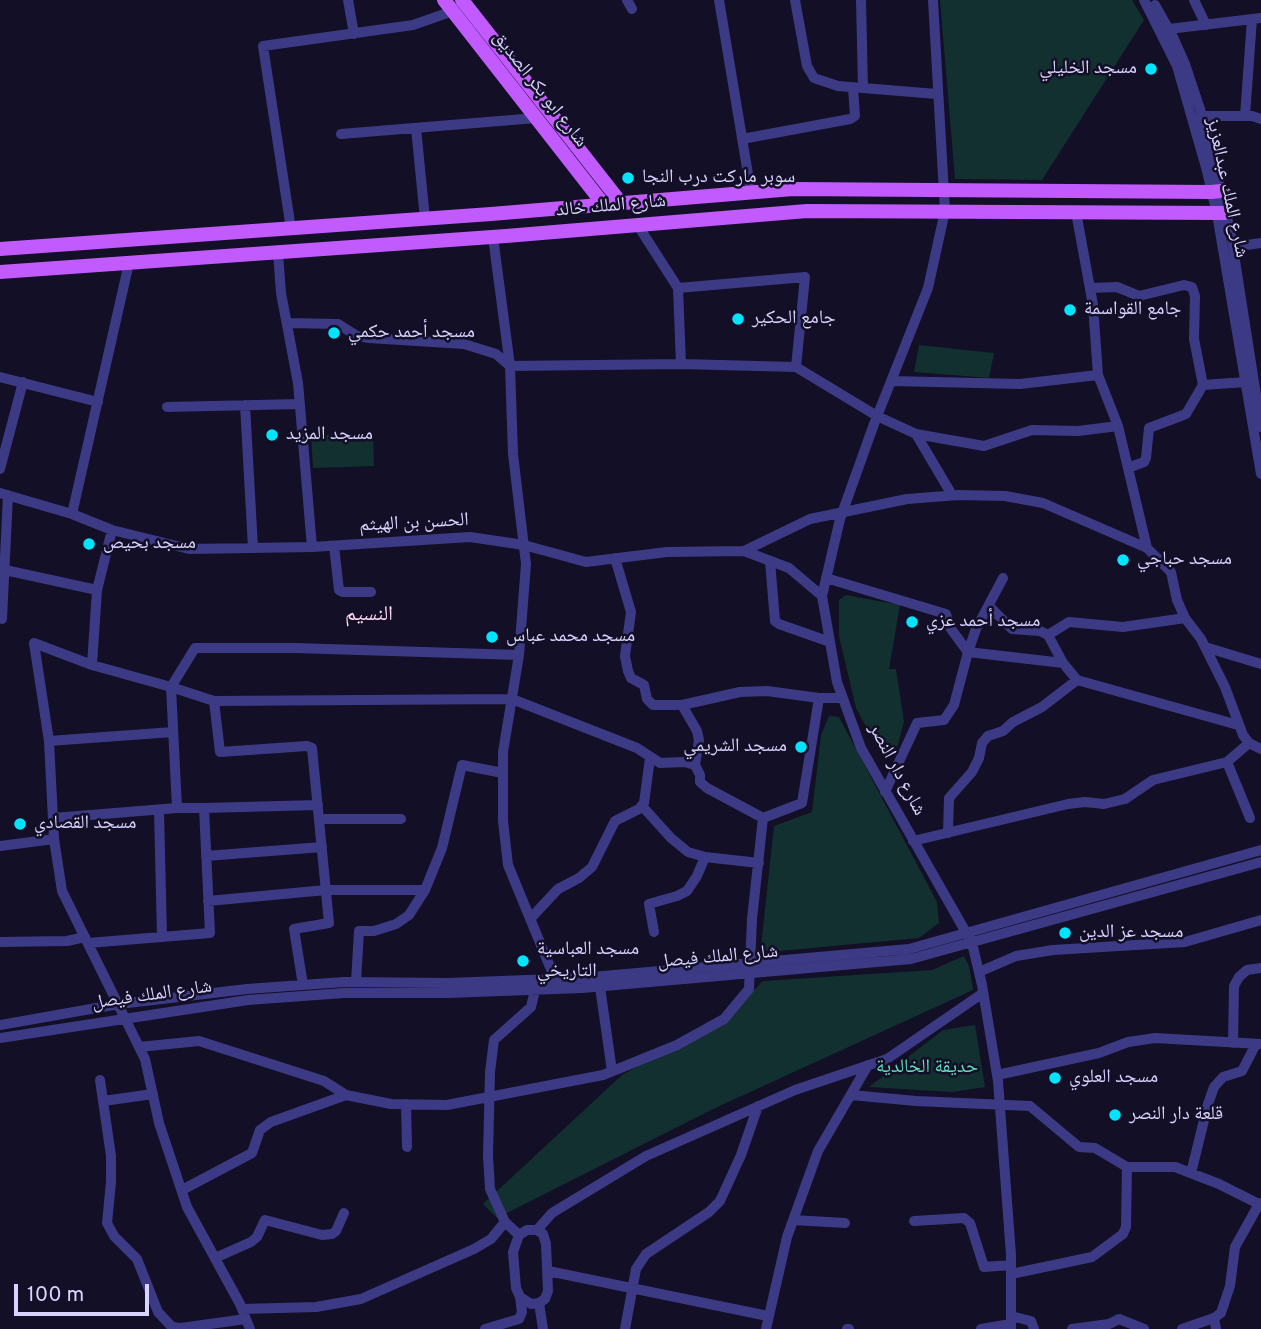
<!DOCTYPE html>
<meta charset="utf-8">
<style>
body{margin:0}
#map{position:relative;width:1261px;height:1329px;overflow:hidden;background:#130f26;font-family:Overpass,sans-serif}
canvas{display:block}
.scale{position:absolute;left:14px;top:1284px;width:135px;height:32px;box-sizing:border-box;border:4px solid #d9d4ff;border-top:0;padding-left:9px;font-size:21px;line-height:24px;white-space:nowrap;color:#d9d4ff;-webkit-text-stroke:5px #130f26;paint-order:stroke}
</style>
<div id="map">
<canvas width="1261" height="1329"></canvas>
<div class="scale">100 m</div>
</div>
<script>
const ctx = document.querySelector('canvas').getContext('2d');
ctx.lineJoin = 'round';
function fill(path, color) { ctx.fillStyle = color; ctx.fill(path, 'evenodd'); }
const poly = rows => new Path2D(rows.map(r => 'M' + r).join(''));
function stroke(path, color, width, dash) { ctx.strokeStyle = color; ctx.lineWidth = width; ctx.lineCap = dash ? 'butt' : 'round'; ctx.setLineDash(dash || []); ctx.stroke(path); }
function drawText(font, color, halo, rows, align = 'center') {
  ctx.font = font + ' Overpass,"Noto Naskh Arabic",sans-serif'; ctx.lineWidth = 5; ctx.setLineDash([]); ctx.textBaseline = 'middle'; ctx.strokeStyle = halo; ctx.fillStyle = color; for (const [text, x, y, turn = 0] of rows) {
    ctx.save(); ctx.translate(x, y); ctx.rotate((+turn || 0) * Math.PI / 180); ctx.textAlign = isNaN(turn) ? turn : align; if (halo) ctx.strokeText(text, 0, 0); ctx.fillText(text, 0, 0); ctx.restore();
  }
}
const green = poly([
 [940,0,1132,0,1144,20,1042,180,955,179],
 [919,345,994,353,989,378,914,372],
 [373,433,374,466,313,468,311,435],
 [846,595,900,605,889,669,896,669,904,722,897,748,882,756,856,708,839,636,839,600],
 [829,716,839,717,937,902,939,923,919,938,769,952,761,946,774,826,812,812,821,735],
 [964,956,969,966,973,990,713,1109,497,1218,483,1204,622,1075,724,1019,763,981,932,970],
 [975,1025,985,1087,953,1092,869,1087,943,1030]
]);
const minor = poly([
 [348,0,354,34],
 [627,0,632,9],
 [719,0,751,192],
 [795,0,807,66,814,78,838,86,937,94],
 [861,0,863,88],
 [933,0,945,211,928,288,874,424,840,519,822,596,837,682,861,748,972,943,982,985,998,1081,1011,1255,1011,1329],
 [1144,0,1177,66,1207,171,1217,214,1261,474],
 [1194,0,1206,25],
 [1155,5,1173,37,1185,64,1200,109,1221,191,1231,235,1261,427],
 [1169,29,1261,18],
 [1201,116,1252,116,1261,119],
 [1245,116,1252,19],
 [416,128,425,219],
 [341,134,536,118],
 [742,139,850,119,855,116,853,88],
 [1076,212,1093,305,1098,375,1118,426,1147,548],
 [637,224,678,288,681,364,796,367,805,277,678,288],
 [291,229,263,46,413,25,453,11],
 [493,237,510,366,513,454,526,564,519,655,503,752,503,821,508,865,555,979],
 [1233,247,1261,243],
 [278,253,281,293,298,383,312,547],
 [1090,288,1117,287,1139,296,1184,285,1192,287,1195,296,1194,339,1203,385,1246,382],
 [288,323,338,324,357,336,369,338,464,344,496,354,510,366,681,364],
 [796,367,877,416,916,434,952,495],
 [0,377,98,402],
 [891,381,1020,384,1098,375],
 [245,405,253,548],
 [167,407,300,404],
 [916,434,984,446,1032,430,1078,431,1118,426],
 [1128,468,1144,462,1146,458,1149,428,1186,414,1203,385],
 [0,469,23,382],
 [0,493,72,514,112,530,189,549,312,547,470,537,524,545,586,562,667,552,744,551,789,568,822,596],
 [72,514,129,263],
 [334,546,339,590,343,592,371,592],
 [744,551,810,519,907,499,959,495,1005,496,1043,503,1147,548,1171,572,1177,600,1185,618,1201,639,1225,687,1243,735,1249,743,1261,749],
 [615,558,631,612,625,656,628,671,631,678,644,685,647,699,653,705,682,705,740,692,767,691,819,698,842,698],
 [770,561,775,621,779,624,830,642],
 [5,570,97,590],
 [826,578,946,614,951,629,968,652],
 [989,606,1012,629,1040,631,1048,635,1063,663],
 [2,619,8,495],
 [1048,635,1069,622,1123,627,1185,618],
 [1205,647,1261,664],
 [968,652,976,629,1003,578],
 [92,665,97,590,112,530],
 [214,701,220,752,307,746,312,748,329,923,294,929,303,985],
 [682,705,697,731,699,740,695,765],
 [49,741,173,732],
 [1227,762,1250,818],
 [885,792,917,723,944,720,954,705,968,652,1063,663,1077,680,1238,725],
 [642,806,671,838,688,852,705,857,759,863],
 [204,808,318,805],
 [159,810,162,937],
 [53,818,177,808,171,687,195,648,295,648,519,655],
 [320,819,401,819],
 [948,833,949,798,972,772,979,758,982,743,988,736,1003,731,1013,722,1042,707,1077,680],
 [913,841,1068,804,1085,802,1104,804,1125,799,1153,780,1227,762,1249,743],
 [0,846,54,839],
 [206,856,322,847],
 [208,901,326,890,425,890],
 [530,919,558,889,579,878,592,867,615,821,639,809,644,803,650,758],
 [654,932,649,904,677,896,687,891,697,876,705,857],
 [0,942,67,941,85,937],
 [88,943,210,933,204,808,177,808],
 [979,972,1016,956,1053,950,1185,942,1261,920],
 [356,982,359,931,374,931,396,924,409,915,425,890,442,848,462,765,503,773],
 [600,987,612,1071],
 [0,1025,119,1004,247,989,344,982,448,983,581,978,909,949,1261,850],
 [0,1038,248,1000,344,993,448,993,582,988,911,959,1261,862],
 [1233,1043,1234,986,1239,977,1247,970,1261,968],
 [139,1047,199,1041,324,1081,346,1095,391,1104,447,1105,603,1075,677,1045,724,1019,749,989,752,919,763,818,802,803,819,698],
 [997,1075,1099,1053,1128,1042,1155,1038,1261,1044],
 [100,1080,111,1156,111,1182,107,1223,114,1236,137,1259,158,1312,172,1327,181,1328,246,1319],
 [851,1095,916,1101,1030,1106,1079,1147,1095,1148,1127,1167,1175,1167,1219,1184,1259,1204],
 [103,1101,153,1094],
 [406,1104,407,1147],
 [1191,1173,1208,1104,1214,1087,1223,1077,1242,1071,1256,1044],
 [182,1190,252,1153,260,1130,271,1122,346,1095],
 [793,1220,845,1223],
 [914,1221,964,1218,970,1223,984,1267,1011,1265],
 [527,1230,537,1230,543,1234,546,1244,548,1291,545,1299,539,1303,531,1304,520,1297,516,1288,513,1252,519,1235,527,1230],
 [537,1230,552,1213,646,1156,795,1090,887,1059,983,993],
 [519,1235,505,1222,490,1189,488,1156,490,1072,494,1040,531,1007,535,990],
 [215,1258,251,1242,257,1237,265,1220,322,1235,332,1234,336,1231,344,1213],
 [548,1271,768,1316],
 [1011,1274,1092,1257,1123,1234,1126,1227,1127,1167],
 [539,1303,543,1329],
 [242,1309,316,1307,361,1299,474,1249,491,1239,505,1222],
 [1011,1316,1031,1321,1034,1329],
 [1214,1318,1221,1313,1230,1286,1235,1247,1259,1204,1261,1203],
 [250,1329,240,1304,187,1207,159,1123,145,1059,62,891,54,839,49,741,34,643,92,665,171,687,214,701,512,699,637,748,660,763,684,762,695,765,700,775,700,782,707,788,763,818],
 [485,1329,519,1319,522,1312,520,1297],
 [625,1329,636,1269,646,1254,709,1212,720,1201,741,1155,758,1106],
 [766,1329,787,1237,818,1151,868,1065],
 [847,1329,849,1329],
 [981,1329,1011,1324],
 [1072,1329,1109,1324,1119,1319,1144,1329],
 [1182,1329,1214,1318,1216,1329]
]);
const major = poly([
 [444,0,604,205],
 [462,0,621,203],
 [0,249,491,214,793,189,1211,192,1221,191],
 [0,272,506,236,807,211,1225,213]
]);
const markers = [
 [1151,69,7,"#00e5ff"],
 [628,178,7,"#00e5ff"],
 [1070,310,7,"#00e5ff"],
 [738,319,7,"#00e5ff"],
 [334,333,7,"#00e5ff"],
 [272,435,7,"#00e5ff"],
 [89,544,7,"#00e5ff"],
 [1123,560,7,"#00e5ff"],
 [912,622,7,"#00e5ff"],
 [492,637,7,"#00e5ff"],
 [801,747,7,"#00e5ff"],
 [20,824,7,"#00e5ff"],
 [1065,933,7,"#00e5ff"],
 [523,961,7,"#00e5ff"],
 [1055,1078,7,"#00e5ff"],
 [1115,1115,7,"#00e5ff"]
];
const poiNames = [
 ["مسجد الخليلي",1137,69,"right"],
 ["سوبر ماركت درب النجا",642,178],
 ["جامع القواسمة",1084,310],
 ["جامع الحكير",752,319],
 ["مسجد أحمد حكمي",348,333],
 ["مسجد المزيد",286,435],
 ["مسجد بحيص",103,544],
 ["مسجد حباجي",1137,560],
 ["مسجد أحمد عزي",926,622],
 ["مسجد محمد عباس",506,637],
 ["مسجد الشريمي",787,747,"right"],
 ["مسجد القصادي",34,824],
 ["مسجد عز الدين",1079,933],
 ["مسجد العباسية",537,950],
 ["التاريخي",537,972],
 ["مسجد العلوي",1069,1078],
 ["قلعة دار النصر",1129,1115]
];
const streetNames = [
 ["شارع ابو بكر الصديق",539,90,52],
 ["شارع الملك عبدالعزيز",1226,188,78],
 ["شارع الملك خالد",611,207,-5],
 ["الحسن بن الهيثم",414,524,-3],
 ["شارع دار النصر",896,770,62],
 ["شارع الملك فيصل",718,958,-5],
 ["شارع الملك فيصل",152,996,-8]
];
const parkNames = [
 ["حديقة الخالدية",927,1068]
];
const neighbourhoodNames = [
 ["النسيم",369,616]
];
fill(green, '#12302f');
stroke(minor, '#3d3a85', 10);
stroke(major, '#c25bff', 14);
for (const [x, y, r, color] of markers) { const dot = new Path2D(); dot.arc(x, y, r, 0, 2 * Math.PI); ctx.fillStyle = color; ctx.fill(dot); stroke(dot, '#130f26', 2.5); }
drawText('19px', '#d9d4ff', '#130f26', poiNames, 'left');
drawText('19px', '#d9d4ff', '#130f26', streetNames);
drawText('19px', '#5fe0c0', '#130f26', parkNames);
drawText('21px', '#ffd6f0', '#130f26', neighbourhoodNames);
</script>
